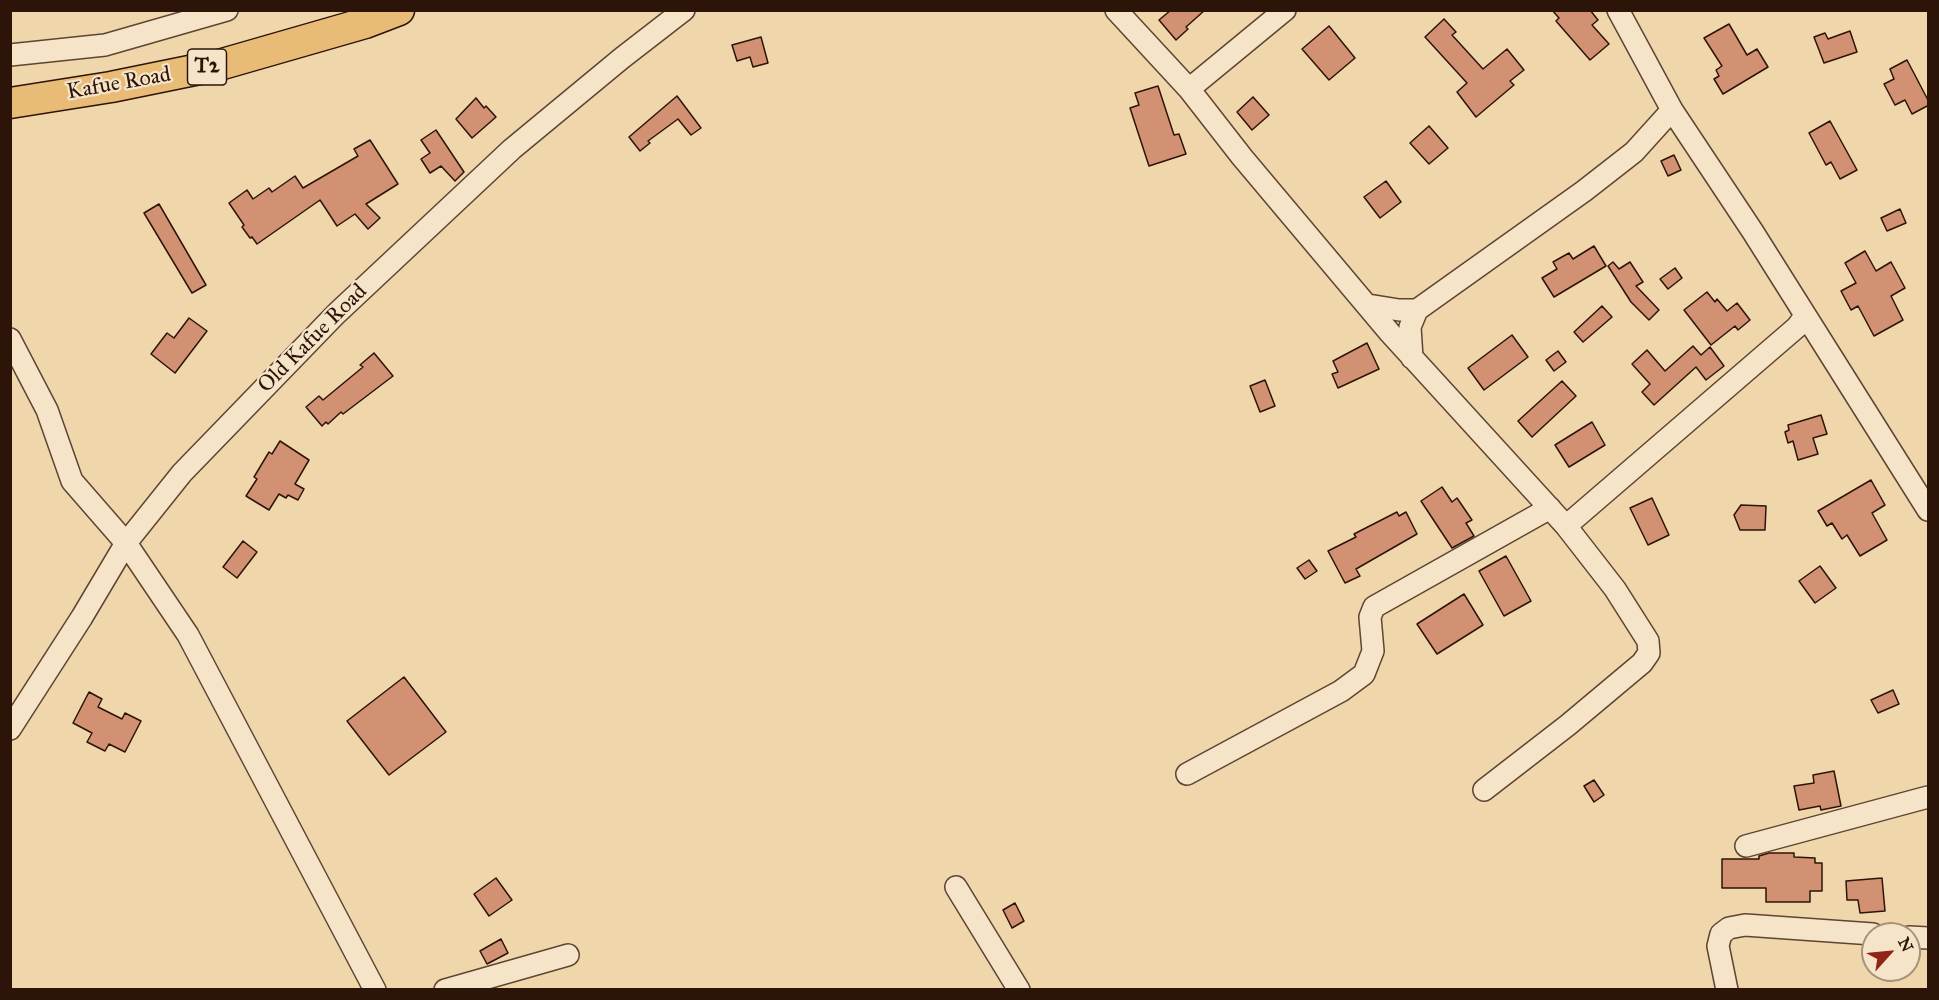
<!DOCTYPE html>
<style>
body{margin:0}
#map{position:relative;width:1939px;height:1000px;overflow:hidden;background:#efd6ab;font-family:"IM FELL Great Primer",serif}
canvas{display:block}
.frame{position:absolute;inset:0;border:12px solid #2d1409;pointer-events:none}
.north{position:absolute;left:1861px;top:922px;width:60px;height:60px;box-sizing:border-box;background:#f5e4c8;border:2px solid #a5917c;border-radius:50%;rotate:63deg;font-size:16px;font-weight:700;line-height:24px;text-align:center;color:#2d1409}
.north::after{content:'';display:block;margin:auto;width:21px;height:27px;background:#8f2418;clip-path:polygon(50% 0,100% 100%,50% 72%,0 100%)}
</style>
<div id="map">
<canvas width="1939" height="1000"></canvas>
<div class="frame"></div>
<div class="north">N</div>
</div>
<script>
const ctx = document.querySelector('canvas').getContext('2d');
ctx.lineJoin = 'round';
function fill(path, color) { ctx.fillStyle = color; ctx.fill(path, 'evenodd'); }
const poly = rows => new Path2D(rows.map(r => 'M' + r).join(''));
function stroke(path, color, width, dash) { ctx.strokeStyle = color; ctx.lineWidth = width; ctx.lineCap = dash ? 'butt' : 'round'; ctx.setLineDash(dash || []); ctx.stroke(path); }
function drawText(font, color, halo, rows, align = 'center') {
  ctx.font = font + ' "IM FELL Great Primer",serif'; ctx.lineWidth = 4.5; ctx.setLineDash([]); ctx.textBaseline = 'middle'; ctx.strokeStyle = halo; ctx.fillStyle = color; for (const [text, x, y, turn = 0] of rows) {
    ctx.save(); ctx.translate(x, y); ctx.rotate((+turn || 0) * Math.PI / 180); ctx.textAlign = isNaN(turn) ? turn : align; if (halo) ctx.strokeText(text, 0, 0); ctx.fillText(text, 0, 0); ctx.restore();
  }
}
const building = poly([
 [1171,10,1205,10,1186,27,1188,29,1176,40,1159,20,1171,10],
 [1552,10,1590,10,1598,20,1592,25,1609,44,1590,60,1556,21,1559,18,1552,10],
 [1444,19,1456,32,1452,35,1483,69,1507,49,1524,70,1510,81,1514,85,1476,117,1457,92,1467,83,1425,37,1444,19],
 [1729,24,1747,55,1757,49,1768,67,1723,94,1714,79,1719,76,1716,70,1722,66,1704,38,1729,24],
 [1329,26,1355,58,1329,80,1302,49,1329,26],
 [1850,31,1857,52,1824,63,1814,37,1825,33,1828,39,1850,31],
 [761,37,768,63,753,67,750,57,737,61,732,45,761,37],
 [1907,60,1929,102,1929,105,1912,114,1905,100,1895,105,1884,84,1894,79,1890,69,1907,60],
 [1158,86,1174,135,1179,134,1186,154,1149,166,1130,108,1139,105,1135,93,1158,86],
 [677,96,701,128,691,135,678,119,648,141,650,143,640,151,629,137,677,96],
 [1253,97,1269,115,1252,130,1237,112,1253,97],
 [476,98,484,108,486,106,496,117,472,138,456,119,476,98],
 [1830,121,1857,170,1840,179,1831,162,1826,165,1809,133,1830,121],
 [1429,126,1448,148,1429,164,1410,143,1429,126],
 [436,130,464,172,455,181,441,166,430,173,421,159,430,153,421,140,436,130],
 [370,140,398,184,366,204,380,218,368,229,355,214,337,226,320,200,257,244,252,237,250,238,242,227,244,225,229,203,247,190,253,199,269,188,272,192,295,176,303,188,358,156,354,149,370,140],
 [1674,155,1681,170,1668,176,1661,161,1674,155],
 [1386,181,1401,202,1380,218,1364,197,1386,181],
 [159,204,206,285,192,293,144,213,159,204],
 [1900,209,1906,223,1887,231,1881,218,1900,209],
 [1594,246,1606,266,1554,297,1542,278,1557,269,1553,262,1569,253,1573,259,1594,246],
 [1865,251,1876,271,1891,262,1905,288,1891,296,1903,320,1874,336,1858,306,1851,310,1841,291,1856,283,1845,263,1865,251],
 [1613,262,1619,269,1630,262,1643,282,1636,286,1659,310,1649,320,1631,302,1608,266,1613,262],
 [1675,268,1682,278,1668,289,1660,279,1675,268],
 [1707,292,1715,302,1717,299,1727,311,1737,303,1750,320,1738,330,1735,326,1711,345,1684,310,1707,292],
 [1602,306,1612,317,1583,342,1574,332,1602,306],
 [189,318,207,331,175,373,151,354,167,333,174,338,189,318],
 [1512,335,1528,357,1484,390,1468,368,1512,335],
 [1367,343,1379,369,1338,388,1332,374,1338,372,1333,361,1367,343],
 [1693,346,1701,355,1710,347,1724,366,1706,380,1696,367,1654,405,1642,392,1650,384,1632,364,1647,350,1665,371,1693,346],
 [1558,351,1566,362,1554,371,1546,360,1558,351],
 [374,353,393,376,343,414,341,412,328,424,326,422,322,426,306,407,319,396,323,400,363,367,360,365,374,353],
 [1265,380,1275,406,1260,412,1250,386,1265,380],
 [1562,381,1576,396,1532,437,1518,421,1562,381],
 [1821,415,1827,434,1813,438,1818,454,1798,460,1793,441,1788,443,1785,432,1789,430,1788,425,1821,415],
 [1592,422,1605,445,1569,467,1555,445,1592,422],
 [280,441,309,460,295,484,304,489,298,500,288,495,286,498,279,494,269,510,246,496,257,479,254,477,269,452,272,454,280,441],
 [1871,480,1885,505,1872,513,1887,540,1860,556,1847,535,1842,539,1832,523,1827,526,1818,511,1871,480],
 [1442,487,1452,502,1457,498,1472,520,1466,523,1474,536,1452,548,1421,501,1442,487],
 [1652,498,1669,535,1648,545,1630,508,1652,498],
 [1741,505,1766,506,1765,530,1740,530,1734,515,1741,505],
 [1397,512,1399,516,1406,512,1417,534,1356,569,1360,576,1345,583,1328,551,1356,537,1354,534,1397,512],
 [243,541,257,552,237,578,223,567,243,541],
 [1506,556,1531,601,1504,616,1479,571,1506,556],
 [1309,560,1317,571,1305,579,1297,568,1309,560],
 [1820,566,1836,588,1815,603,1799,581,1820,566],
 [1464,594,1483,625,1437,654,1417,624,1464,594],
 [404,677,446,732,389,775,347,721,404,677],
 [1893,690,1899,704,1878,713,1871,700,1893,690],
 [89,692,102,699,98,707,122,719,125,713,141,721,125,752,109,744,105,751,87,742,92,733,73,723,89,692],
 [1834,771,1841,806,1821,810,1820,806,1799,810,1794,786,1814,783,1813,775,1834,771],
 [1594,780,1604,795,1594,802,1584,786,1594,780],
 [1769,853,1794,853,1794,857,1815,858,1815,863,1822,863,1822,891,1810,891,1810,902,1766,902,1766,888,1722,888,1722,859,1759,859,1759,856,1769,853],
 [496,878,512,900,489,916,474,894,496,878],
 [1882,878,1885,911,1860,913,1858,900,1847,900,1846,881,1882,878],
 [1015,903,1024,921,1012,928,1003,910,1015,903],
 [501,939,508,953,487,964,480,951,501,939]
]);
const minor = poly([
 [1116,10,1189,89,1242,157,1390,333,1566,526,1615,589,1648,641,1649,653,1642,663,1568,725,1484,790],
 [1618,10,1672,110,1753,232,1928,510],
 [10,55,105,45,227,10],
 [1189,89,1285,10],
 [1368,305,1399,310,1417,310],
 [10,339,47,410,72,481,126,543,188,635,375,990],
 [1412,358,1410,327,1417,310,1584,191,1634,152,1672,110],
 [1566,526,1797,327,1805,316],
 [10,729,82,617,126,543,182,473,336,314,512,149,622,58,684,10],
 [1187,774,1341,691,1364,674,1373,651,1370,617,1374,607,1550,508],
 [1746,846,1928,797],
 [956,887,1019,990],
 [1909,937,1928,938],
 [445,990,568,955],
 [1727,990,1718,946,1721,934,1729,928,1745,925,1873,934]
]);
const highway = poly([
 [10,103,111,87,219,65,365,23,399,10]
]);
const shields = [
 [207,67,39]
];
const shieldNames = [
 ["T2",207,67]
];
const streetNames = [
 ["Kafue Road",119,84,-10],
 ["Old Kafue Road",313,339,-45]
];
fill(building, '#d39173');
stroke(building, '#2d1409', 1.5);
stroke(minor, '#5e4432', 24);
stroke(highway, '#2d1409', 33);
stroke(minor, '#f5e4c8', 21);
stroke(highway, '#e8bb76', 30);
for (const [x, y, w] of shields) { const box = new Path2D(); box.roundRect(x - w / 2, y - 18, w, 36, 4.5); ctx.fillStyle = '#f5e4c8'; ctx.fill(box); stroke(box, '#2d1409', 1.5); }
drawText('bold 21px', '#2d1409', null, shieldNames);
drawText('22px', '#2d1409', '#f5e4c8', streetNames);
</script>
